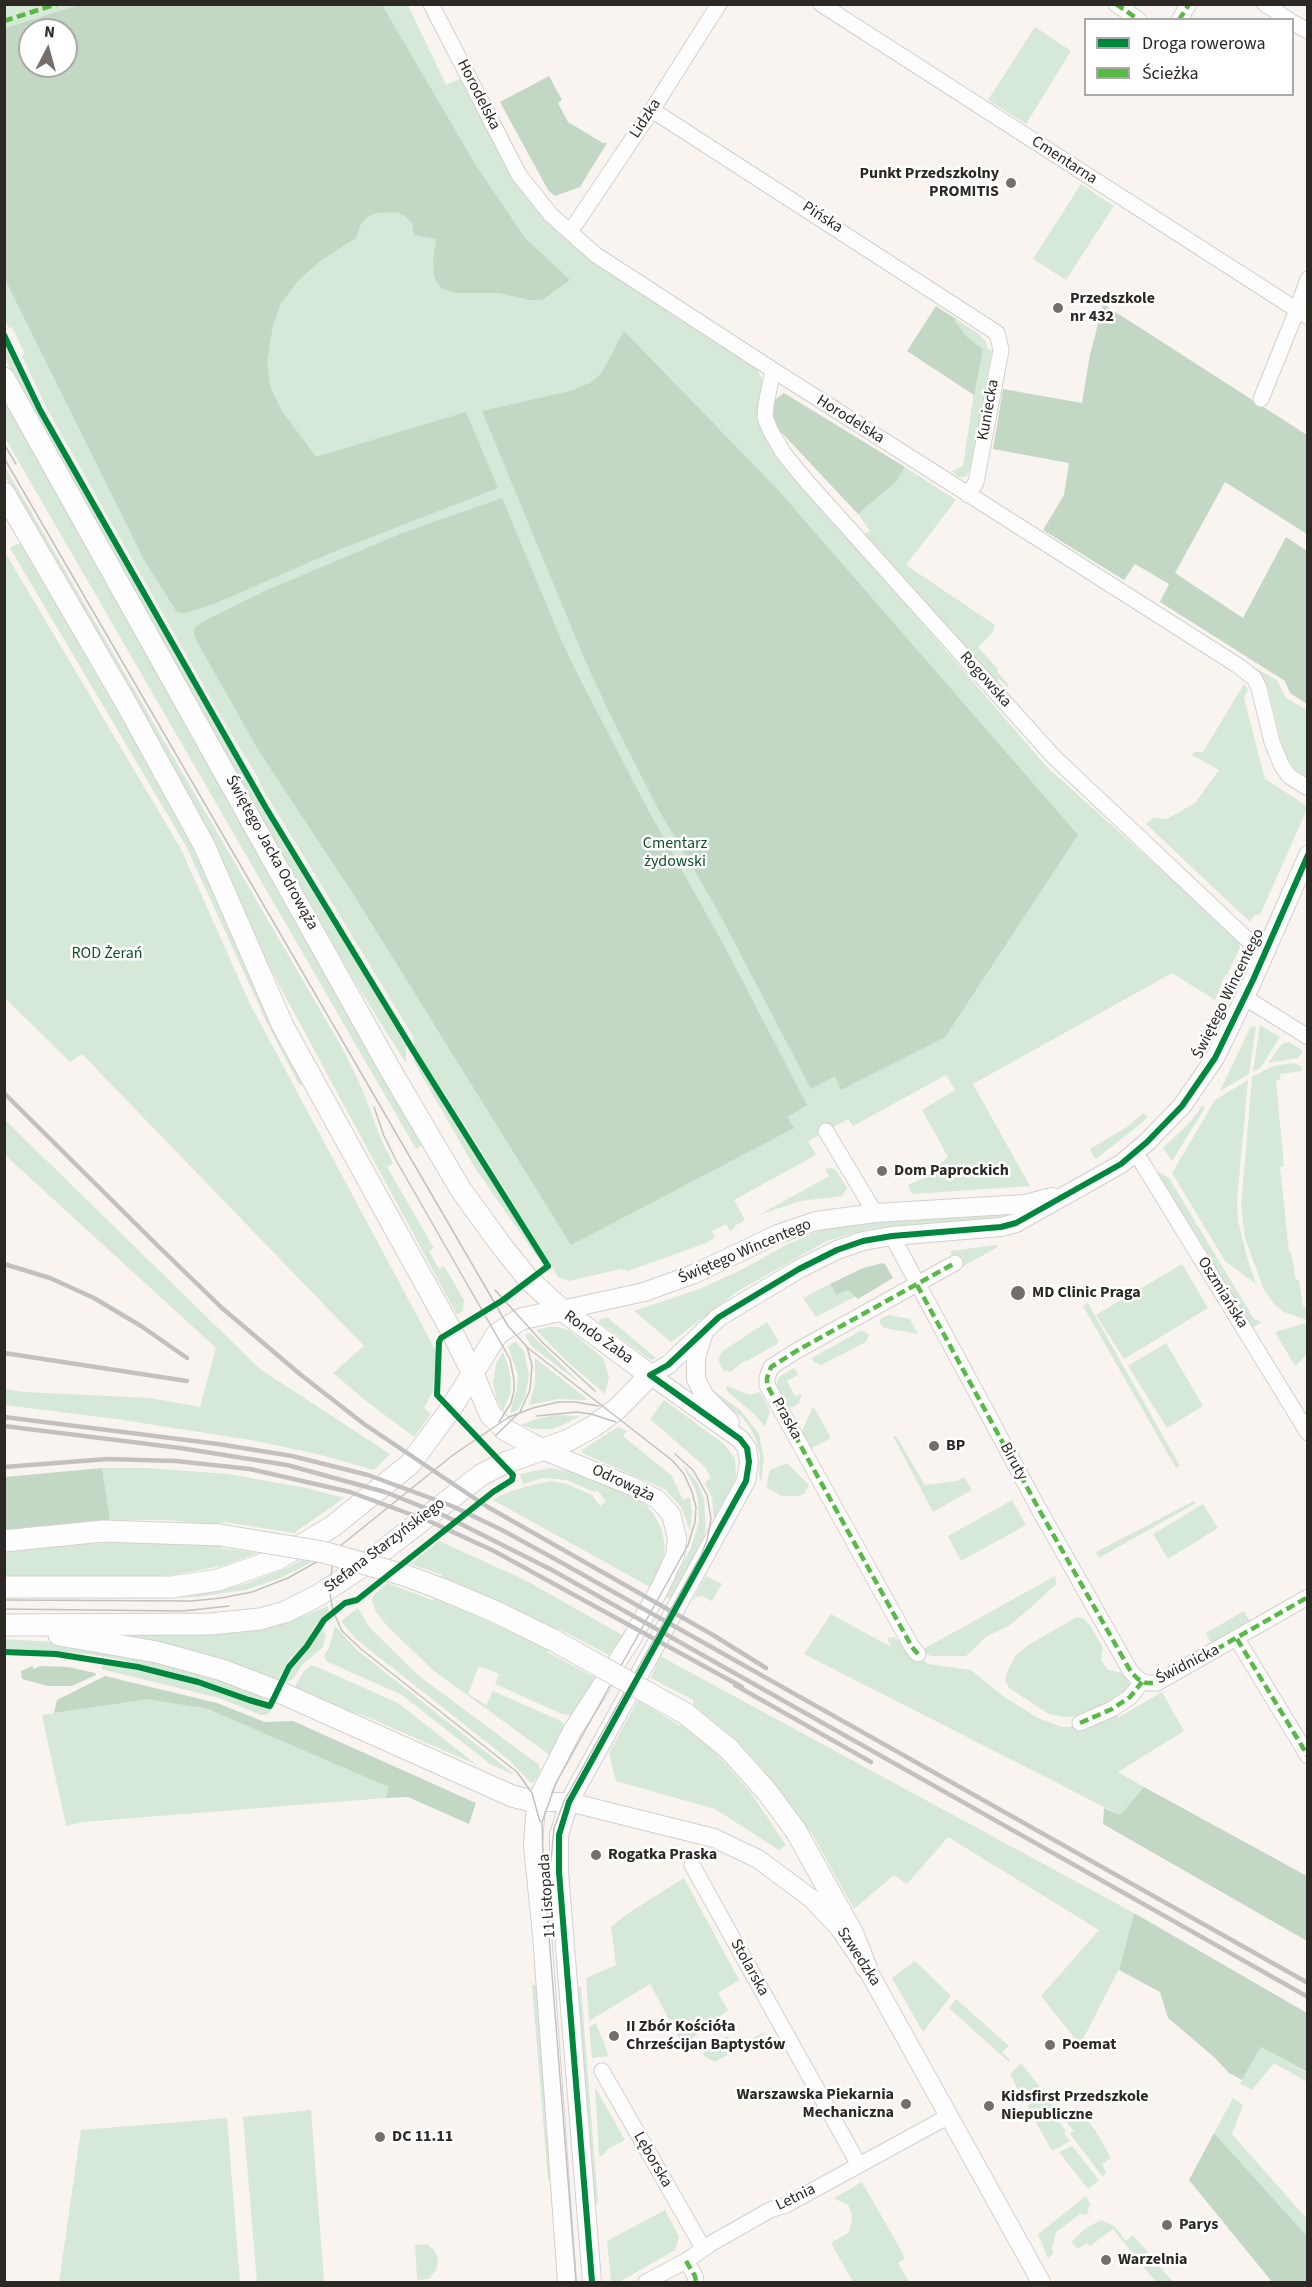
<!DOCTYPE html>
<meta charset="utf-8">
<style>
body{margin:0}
#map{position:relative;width:1312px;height:2287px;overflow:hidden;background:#f9f4f0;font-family:"Source Sans 3",sans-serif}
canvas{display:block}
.frame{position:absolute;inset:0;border:6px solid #2c2824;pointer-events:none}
.legend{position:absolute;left:1084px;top:18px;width:210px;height:78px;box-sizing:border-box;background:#fff;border:2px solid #aba9a7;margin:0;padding:8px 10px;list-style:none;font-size:18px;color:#2c2824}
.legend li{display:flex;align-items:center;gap:12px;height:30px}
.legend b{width:30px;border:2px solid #aba9a7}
.north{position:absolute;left:18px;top:18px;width:60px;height:60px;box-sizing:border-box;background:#fff;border:2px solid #aba9a7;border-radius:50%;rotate:6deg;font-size:16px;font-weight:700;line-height:24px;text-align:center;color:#2c2824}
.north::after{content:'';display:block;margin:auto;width:21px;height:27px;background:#746f6b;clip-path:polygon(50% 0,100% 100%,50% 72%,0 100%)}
</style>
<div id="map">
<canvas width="1312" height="2287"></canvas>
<div class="frame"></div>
<ul class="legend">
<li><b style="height:8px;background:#00873e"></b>Droga rowerowa</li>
<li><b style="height:8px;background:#58b947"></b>Ścieżka</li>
</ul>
<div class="north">N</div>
</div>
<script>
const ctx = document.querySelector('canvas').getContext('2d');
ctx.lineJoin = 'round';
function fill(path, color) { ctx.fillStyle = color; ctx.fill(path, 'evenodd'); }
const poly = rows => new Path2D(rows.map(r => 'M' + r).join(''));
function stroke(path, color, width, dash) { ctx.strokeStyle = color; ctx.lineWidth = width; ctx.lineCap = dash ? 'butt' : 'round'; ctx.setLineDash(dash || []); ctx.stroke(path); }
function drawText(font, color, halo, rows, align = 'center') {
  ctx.font = font + ' "Source Sans 3",sans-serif'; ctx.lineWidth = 5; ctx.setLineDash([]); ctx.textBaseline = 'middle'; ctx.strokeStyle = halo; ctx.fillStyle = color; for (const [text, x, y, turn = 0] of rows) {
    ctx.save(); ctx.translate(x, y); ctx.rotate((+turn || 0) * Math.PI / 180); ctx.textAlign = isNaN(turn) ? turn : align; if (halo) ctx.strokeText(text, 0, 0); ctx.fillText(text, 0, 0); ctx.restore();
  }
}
const green = poly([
 [5,4,78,4,78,5,5,28],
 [158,5,408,5,446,85,460,79,510,173,538,210,559,234,595,263,757,369,762,379,761,394,786,466,1047,767,1239,940,1240,948,1227,975,1225,975,1215,1000,1172,973,973,1084,1030,1186,912,1194,908,1185,924,1178,948,1157,922,1110,955,1090,946,1075,853,1126,848,1119,808,1141,816,1155,734,1200,745,1220,735,1226,735,1228,730,1231,726,1224,712,1231,715,1238,706,1243,628,1271,621,1269,569,1281,558,1277,468,1129,414,1047,414,1038,261,786,259,779,228,729,47,409,22,356,25,354,12,327,9,328,5,320,5,54,30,66,66,66],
 [1035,27,1071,51,1026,124,988,100],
 [1081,184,1114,206,1066,280,1033,259],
 [956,319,979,334,986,342,988,349,992,350,970,472,968,471,967,476,964,477,958,477,952,471,963,466,978,365,983,349,967,337,955,321],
 [4,341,38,412,238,761,262,808,406,1045,406,1063,350,974,19,387,5,358],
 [4,401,422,1145,416,1149,5,438],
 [4,465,344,1051,363,1091,381,1139,393,1163,387,1167,434,1248,429,1251,439,1269,444,1266,464,1300,463,1311,457,1315,256,942,199,815,167,755,5,476],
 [905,467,956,500,906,565,995,625,992,633,978,647,998,669,998,673,1009,685,1007,687,999,679,993,683,900,573,864,534,870,531,858,514,893,485],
 [17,544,23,545,116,705,190,841,269,1020,304,1086,299,1085,266,1021,186,846,10,548],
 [6,554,181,849,250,1004,436,1351,433,1391,424,1408,431,1414,414,1437,365,1400,333,1373,364,1346,82,1054,70,1062,5,998,4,555],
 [1255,668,1277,680,1286,698,1307,710,1308,774,1306,778,1295,769,1284,753,1268,688],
 [1244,684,1248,690,1244,698,1265,779,1304,804,1307,809,1261,913,1254,916,1250,922,1146,824,1153,818,1167,819,1195,803,1219,770,1192,755,1194,752,1203,752],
 [1260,1025,1280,1037,1261,1067,1253,1072],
 [1256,1026,1249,1074,1220,1091,1250,1028],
 [1289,1042,1303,1051,1298,1058,1268,1063,1282,1044],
 [414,1056,447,1106,540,1256,538,1258,475,1168,414,1062],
 [1294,1063,1302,1067,1302,1071,1280,1074,1280,1080,1276,1081,1284,1166,1280,1167,1289,1252,1291,1252,1296,1280,1299,1280,1303,1307,1307,1307,1307,1320,1284,1312,1275,1305,1264,1290,1245,1238,1241,1207,1252,1077,1273,1066],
 [1248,1080,1237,1201,1238,1220,1247,1257,1256,1284,1225,1261,1172,1173,1215,1100],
 [1202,1106,1205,1108,1172,1161,1163,1148,1190,1122],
 [1143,1113,1148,1117,1138,1126,1097,1158,1094,1158,1090,1149,1127,1127],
 [4,1119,260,1369,390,1454,374,1470,317,1454,251,1440,116,1419,5,1405,5,1389,24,1392,150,1398,200,1407,216,1348,5,1155],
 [831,1168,836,1170,847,1188,842,1196,800,1201,759,1215,829,1176,825,1169],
 [1159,1172,1169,1178,1254,1319,1262,1322,1252,1328,1157,1173],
 [1016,1214,992,1220,869,1229,827,1241,738,1291,671,1342,634,1311,702,1288,743,1269,786,1245,819,1231,853,1224],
 [997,1245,998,1247,960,1268,950,1251],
 [1182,1264,1208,1308,1124,1359,1096,1315],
 [830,1284,836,1295,848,1290,856,1296,816,1317,803,1298],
 [1088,1303,1095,1316,1180,1466,1176,1468,1083,1306],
 [889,1315,910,1319,918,1334,884,1328,880,1323,880,1319],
 [607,1317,656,1358,651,1360,600,1323,599,1320],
 [767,1322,778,1340,777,1344,747,1361,746,1360,730,1372,723,1370,718,1359,723,1351],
 [1302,1324,1307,1324,1307,1354,1295,1366,1275,1332],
 [547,1327,559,1327,570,1331,603,1358,609,1377,605,1394,570,1364,536,1330],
 [862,1330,869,1335,866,1342,821,1365,814,1362,812,1358],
 [530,1333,578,1381,578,1382,531,1346,525,1335],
 [515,1341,524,1351,529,1375,525,1397,518,1410,511,1413,510,1412,517,1389,518,1375,508,1347],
 [1166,1343,1203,1406,1167,1428,1128,1366],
 [503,1352,509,1369,511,1382,510,1394,503,1411,497,1400,493,1383,496,1364],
 [535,1358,586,1398,586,1400,558,1399,529,1405,535,1385],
 [794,1368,798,1375,787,1381,795,1396,802,1394,799,1403,793,1407,786,1406,777,1390,777,1381,779,1377],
 [707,1386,740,1410,759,1434,764,1459,761,1481,759,1476,760,1457,757,1443,752,1431,742,1417,719,1401],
 [727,1386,750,1395,760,1392,770,1411,765,1427,754,1414,726,1390],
 [664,1400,724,1444,735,1458,736,1478,714,1519,712,1498,705,1482,711,1478,705,1467,650,1419],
 [813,1406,831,1438,810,1449,801,1433],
 [556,1415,580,1416,561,1426,550,1429,532,1429,521,1425,536,1419],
 [618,1427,627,1431,623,1436,672,1476,683,1500,690,1497,692,1512,690,1531,681,1507,665,1489,582,1453,582,1450],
 [893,1436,896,1436,925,1485,957,1481,964,1477,972,1490,933,1512],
 [787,1463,809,1485,805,1493,799,1496,781,1496,766,1487,770,1470],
 [685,1467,698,1484,704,1499,706,1529,703,1539,671,1599,666,1596,691,1548,699,1522,698,1499,694,1486,684,1468],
 [102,1468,146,1468,228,1474,306,1488,344,1498,294,1533,224,1522,221,1525,166,1520,110,1520],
 [551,1468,574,1472,630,1495,646,1505,653,1513,662,1530,665,1547,662,1563,650,1587,493,1500,499,1496,524,1487,550,1481,567,1484,594,1496,593,1497,600,1506,606,1501,597,1490,594,1492,567,1480,543,1478,523,1484,520,1474],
 [1012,1500,1026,1525,961,1561,948,1536],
 [1194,1501,1196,1503,1099,1558,1096,1552],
 [1203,1504,1218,1528,1168,1559,1153,1534],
 [439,1541,523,1579,624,1636,611,1656,559,1629,558,1631,498,1602,442,1578,442,1575,411,1564],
 [119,1542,219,1545,221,1548,258,1553,221,1566,173,1575,146,1577,5,1577,5,1553,51,1546],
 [301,1560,312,1562,278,1579,245,1590,198,1597,160,1598,202,1593,245,1584,290,1567],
 [706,1576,722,1584,712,1601,702,1596,696,1597,692,1601],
 [1055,1576,1056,1584,1028,1610,1007,1627,987,1636,966,1656,932,1656,918,1652],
 [387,1583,432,1600,435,1598,470,1613,548,1649,547,1652,596,1678,571,1715,562,1714,495,1684,499,1674,479,1666,468,1694,486,1705,493,1691,563,1722,564,1728,550,1755,434,1671,388,1627,376,1612,372,1601,373,1596],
 [328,1606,329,1612,316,1624,305,1643,290,1659,277,1682,110,1633,214,1634,243,1632,291,1621],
 [358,1608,370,1628,419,1676,539,1765,540,1771,534,1782,531,1783,509,1760,356,1639,341,1621],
 [1244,1611,1250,1621,1211,1643,1206,1633],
 [831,1614,891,1647,887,1638,894,1637,928,1664,971,1670,1003,1696,1038,1718,1062,1727,1082,1726,1115,1712,1119,1717,1162,1692,1184,1731,1118,1772,1144,1787,1120,1815,804,1654],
 [1077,1617,1083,1618,1090,1625,1103,1648,1101,1660,1108,1670,1122,1673,1132,1687,1123,1697,1088,1715,1066,1717,1049,1714,1009,1688,1005,1680,1008,1670,1016,1655,1030,1644],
 [335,1626,357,1650,515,1775,490,1764,402,1695,326,1661,324,1655,329,1648],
 [321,1629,326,1635,323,1647,303,1664,292,1680,285,1682,293,1668,311,1647],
 [4,1639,53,1642,188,1666,269,1698,264,1700,246,1696,182,1674,122,1660,88,1654,5,1649],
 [660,1656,1134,1913,1120,1967,1080,2045,1041,1996,1099,1930,948,1837,907,1884,894,1875,854,1909,810,1830,806,1832,790,1805,762,1768,732,1736,693,1705,693,1700,651,1678],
 [104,1664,177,1679,272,1709,268,1714,261,1715,219,1698,101,1669],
 [310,1666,315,1666,398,1703,477,1765,365,1716,315,1700,293,1690,304,1671],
 [148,1698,208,1709,231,1718,390,1787,386,1798,83,1822,66,1826,42,1715],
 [638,1700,680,1726,683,1725,715,1752,751,1793,786,1845,779,1850,715,1809,616,1781,609,1753],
 [684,1878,739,1980,718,1993,728,2010,683,2046,650,1984,589,2021,586,1978,616,1965,611,1927,627,1914],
 [915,1961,951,1996,923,2032,892,1978],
 [532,1985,536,1985,538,1991,551,2177,548,2180],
 [576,1987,581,1987,598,2203,593,2204],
 [956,1999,1009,2046,1002,2052,1010,2060,1009,2062,949,2008],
 [596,2023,609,2056,592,2058,589,2027],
 [764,2032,765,2034,715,2062,704,2056,703,2051,728,2036,735,2048],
 [1261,2047,1307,2073,1307,2082,1274,2063,1252,2090,1240,2084],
 [1021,2063,1060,2113,1056,2118,1066,2131,1064,2133,1070,2141,1052,2151,1027,2106,1038,2098,1034,2094,1023,2100,1010,2074],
 [595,2087,625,2140,608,2149,602,2156,599,2156],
 [1233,2098,1243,2105,1232,2134,1307,2219,1307,2236,1214,2133],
 [1077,2107,1095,2130,1111,2158,1102,2164,1106,2172,1103,2177,1070,2134,1074,2131,1063,2118],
 [311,2110,324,2282,257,2282,243,2117],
 [227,2118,240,2282,59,2282,81,2130],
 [1072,2146,1099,2180,1088,2189,1059,2152],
 [862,2182,903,2254,904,2259,898,2263,909,2282,853,2282,831,2243,848,2233,852,2221,852,2214,848,2205,834,2198],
 [1086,2196,1090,2204,1087,2215,1080,2214,1056,2232,1052,2248,1053,2254,1048,2258,1038,2234],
 [665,2210,679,2237,675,2250,619,2282,611,2282,607,2241],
 [1101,2220,1114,2226,1126,2241,1133,2235,1173,2282,1156,2282,1113,2229,1090,2246,1087,2243,1078,2249,1071,2242,1086,2228],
 [427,2244,434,2250,438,2258,437,2268,429,2279,417,2280,415,2245]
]);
const forest = poly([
 [78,5,382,5,475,164,525,238,570,280,542,300,529,300,500,293,456,293,441,288,434,277,433,261,436,239,414,235,412,223,405,216,397,212,376,213,367,217,360,226,356,238,320,261,298,281,281,303,273,325,267,362,270,386,282,411,316,457,466,412,498,488,333,552,214,604,185,613,177,612,144,560,5,279,5,28],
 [30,30,66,30,66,66,30,66],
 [549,76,562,100,558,103,568,122,603,143,607,143,580,187,555,196,548,190,500,102],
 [1103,304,1307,435,1307,534,1225,482,1175,573,1243,618,1286,537,1307,551,1307,704,1290,693,1285,681,1160,602,1169,584,1135,564,1124,580,1043,530,1064,495,1069,463,993,449,1003,389,1082,403,1090,355],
 [936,306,956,319,955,321,967,337,983,349,974,395,907,351],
 [624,331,778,490,1078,835,945,1037,841,1090,835,1076,811,1089,717,909,656,805,607,708,585,660,482,411,570,391,590,383,601,374],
 [784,393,905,467,896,482,858,514,781,432,774,422,772,408,776,399],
 [502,498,562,642,580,679,647,808,727,951,807,1105,787,1117,794,1128,571,1245,352,892,257,748,194,636,195,628,202,622,267,590,405,532],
 [882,1263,885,1264,893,1278,858,1299,848,1290,836,1295,830,1284,863,1268],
 [102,1468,110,1520,28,1527,5,1531,5,1477],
 [32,1666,34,1669,40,1666,68,1667,95,1673,96,1675,72,1686,48,1686,22,1679,21,1671],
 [105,1676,217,1703,265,1722,293,1721,476,1803,469,1824,408,1797,386,1798,389,1787,208,1709,148,1699,54,1713,57,1700],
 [1144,1787,1307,1876,1307,1941,1103,1824,1104,1808,1120,1815],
 [1134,1913,1307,2013,1307,2072,1261,2047,1242,2080,1229,2073,1214,2057,1168,2018,1160,1992,1119,1970],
 [1214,2133,1307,2236,1307,2282,1272,2282,1189,2180]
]);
const minor = poly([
 [431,4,519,175,551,215,570,232,596,255,773,370,1237,665,1254,678,1259,688,1272,742,1282,766,1289,776,1308,788],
 [821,4,1308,317],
 [1116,4,1139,20],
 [1265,4,1289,20],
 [1179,20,1189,4],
 [1292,22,1308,31],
 [652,110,997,333,1001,350,976,482,968,495],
 [570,232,652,110,719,4],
 [773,370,766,404,765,417,770,430,784,454,808,483,1054,757,1249,941,1266,951],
 [1261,399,1297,310,1308,279],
 [1244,997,1308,1037],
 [826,1131,875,1213],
 [1136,1153,1308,1433],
 [892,1236,1041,1513,1131,1672,1138,1679,1146,1683,1157,1683,1308,1597],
 [1237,1639,1308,1756],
 [918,1654,912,1647,767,1385,767,1378,771,1367,798,1350,955,1263],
 [1080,1723,1112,1709,1130,1697,1142,1682],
 [692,1865,859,2165],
 [602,2071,703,2248],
 [686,2261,695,2276,696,2282],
 [646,2282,686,2261,712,2243,770,2210,786,2205,949,2116]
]);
const tertiary = poly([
 [562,1310,644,1292,694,1274,778,1234,816,1221,875,1213,1025,1204,1052,1197],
 [704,1332,696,1357,696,1379,704,1395,730,1422],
 [542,1450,634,1487,657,1499,671,1514,677,1538,675,1556,659,1590,631,1640,572,1731,536,1802,533,1846,542,1934,567,2282],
 [536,1802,569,1802,714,1838,758,1859,812,1899,839,1928,866,1967,1041,2282],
 [592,2282,559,1872,559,1835,569,1802,746,1481,749,1462,747,1448,740,1439,650,1375,668,1365,719,1317,799,1269,837,1250,863,1241,892,1236,1001,1227,1016,1223,1121,1164,1147,1142,1182,1106,1215,1058,1253,980,1308,855]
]);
const secondary = poly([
 [4,378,391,1071,461,1190,501,1245,529,1280,562,1310,650,1375,617,1409,594,1426,569,1440,502,1464,481,1475,363,1566,319,1595,285,1612,260,1619,210,1624,4,1625],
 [4,493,126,703,204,845,283,1026,452,1332,473,1374,490,1414,504,1429,542,1450],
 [4,1541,103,1531,220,1535],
 [4,1587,172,1587,218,1580,278,1559,333,1526,410,1464,450,1410,497,1334,521,1319,562,1310],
 [439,1588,494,1611,553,1640],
 [59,1635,157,1652,222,1670,277,1691,512,1796,536,1802],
 [686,1714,729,1749,768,1793,796,1831,853,1934,866,1967]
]);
const tram = poly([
 [4,444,16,464],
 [4,458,508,1326,528,1348,673,1461,684,1474,692,1492,696,1507,695,1522,688,1545,556,1783,542,1822,543,1859,576,2282],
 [374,1107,384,1136,396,1160,510,1359,514,1380,514,1391,511,1403,499,1422],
 [495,1290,543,1343,595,1391],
 [537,1416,577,1412,591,1414,616,1422],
 [496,1435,520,1412,530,1390,532,1365,527,1347],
 [341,1549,333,1562,329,1588,333,1611,342,1631,361,1649,517,1772,532,1793,540,1822],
 [4,1600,192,1601,221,1598,252,1592,288,1578,329,1555,453,1455,509,1417,533,1408,558,1402,575,1402,599,1406],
 [4,1609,183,1611,229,1606],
 [551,1861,554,1828,564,1801,701,1555,707,1540,711,1519,707,1495,693,1470,675,1454]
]);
const rail = poly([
 [4,1093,156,1244,222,1308,301,1375,364,1424,486,1506,713,1635,766,1668],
 [4,1264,50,1278,94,1298,141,1326,187,1358],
 [4,1353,187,1381],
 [4,1417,218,1444,292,1456,368,1475,452,1506,502,1530,555,1559,1308,1983],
 [4,1426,180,1448,287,1465,385,1492,443,1515,552,1570,1308,1997],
 [4,1467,108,1459,176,1461,250,1469,350,1492,429,1521,494,1551,742,1687],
 [735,1685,871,1762]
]);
const secondaryBridge = poly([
 [220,1535,323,1552,404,1575,439,1588],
 [553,1640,686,1714]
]);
const quiet = poly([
 [1116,4,1139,20],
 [1179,20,1189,4],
 [4,21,57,4],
 [917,1285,1041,1513,1131,1672,1138,1679,1146,1683,1157,1683,1308,1597],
 [1237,1639,1308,1756],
 [918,1654,912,1647,767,1385,767,1378,771,1367,798,1350,955,1263],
 [1080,1723,1112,1709,1130,1697,1142,1682],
 [686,2261,695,2276,696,2282]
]);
const cycleway = poly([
 [4,335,40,410,266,808,411,1047,548,1266,503,1300,441,1338,439,1342,437,1395,513,1475,512,1480,493,1492,362,1596,357,1600,345,1603,324,1620,307,1646,289,1667,270,1706,249,1700,198,1682,138,1667,56,1654,4,1652],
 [592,2282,559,1872,559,1835,569,1802,746,1481,749,1462,747,1448,740,1439,650,1375,668,1365,719,1317,799,1269,837,1250,863,1241,892,1236,1001,1227,1016,1223,1121,1164,1147,1142,1182,1106,1215,1058,1253,980,1308,855]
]);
const markers = [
 [1011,183,6,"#746f6b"],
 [1058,308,6,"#746f6b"],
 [882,1171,6,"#746f6b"],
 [1018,1293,8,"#746f6b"],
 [934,1446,6,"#746f6b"],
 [596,1855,6,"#746f6b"],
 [614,2036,6,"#746f6b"],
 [1050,2045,6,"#746f6b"],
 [906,2104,6,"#746f6b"],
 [989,2106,6,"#746f6b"],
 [380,2137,6,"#746f6b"],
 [1167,2225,6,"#746f6b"],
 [1106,2260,6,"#746f6b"]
];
const streetNames = [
 ["Horodelska",478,95,63],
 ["Lidzka",646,119,-57],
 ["Cmentarna",1064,161,33],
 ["Pińska",822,218,33],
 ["Kuniecka",989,410,-80],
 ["Horodelska",850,420,32],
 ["Rogowska",985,680,48],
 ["Świętego Jacka Odrowąża",271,853,61],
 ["Świętego Wincentego",1229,994,-64],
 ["Świętego Wincentego",745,1252,-23],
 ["Oszmiańska",1222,1293,58],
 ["Rondo Żaba",598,1338,35],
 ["Praska",786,1419,61],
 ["Biruty",1013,1462,61],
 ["Odrowąża",623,1484,25],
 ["Stefana Starzyńskiego",385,1546,-37],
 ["Świdnicka",1188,1665,-27],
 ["11 Listopada",548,1896,-94],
 ["Szwedzka",858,1957,57],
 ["Stolarska",749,1968,61],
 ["Lęborska",652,2160,60],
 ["Letnia",796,2198,-26]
];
const poiNames = [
 ["Punkt Przedszkolny",999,174,"right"],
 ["PROMITIS",999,192,"right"],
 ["Przedszkole",1070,299],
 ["nr 432",1070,317],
 ["Dom Paprockich",894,1171],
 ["MD Clinic Praga",1032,1293],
 ["BP",946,1446],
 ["Rogatka Praska",608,1855],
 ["II Zbór Kościóła",626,2027],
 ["Chrześcijan Baptystów",626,2045],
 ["Poemat",1062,2045],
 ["Warszawska Piekarnia",894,2095,"right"],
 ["Mechaniczna",894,2113,"right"],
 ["Kidsfirst Przedszkole",1001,2097],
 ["Niepubliczne",1001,2115],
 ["DC 11.11",392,2137],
 ["Parys",1179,2225],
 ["Warzelnia",1118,2260]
];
const parkNames = [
 ["Cmentarz",675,844],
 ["żydowski",675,862],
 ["ROD Żerań",107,954]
];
fill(green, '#d6e8d7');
fill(forest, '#c3d7c5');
stroke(minor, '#d4d0cc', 17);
stroke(tertiary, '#d4d0cc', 20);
stroke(secondary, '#d4d0cc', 23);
stroke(minor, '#fefdfd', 15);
stroke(tertiary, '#fefdfd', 18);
stroke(secondary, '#fefdfd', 21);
stroke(tram, '#c3c1c0', 1.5);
stroke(rail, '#c3c1c0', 4.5);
stroke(secondaryBridge, '#d4d0cc', 23, []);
stroke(secondaryBridge, '#fefdfd', 21);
stroke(quiet, '#58b947', 4.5, [9, 4.5]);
stroke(cycleway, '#00873e', 6);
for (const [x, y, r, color] of markers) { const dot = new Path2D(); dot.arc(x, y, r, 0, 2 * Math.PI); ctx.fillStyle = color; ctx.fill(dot); stroke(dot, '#fff', 2); }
drawText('16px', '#2c2824', '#fff', streetNames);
drawText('bold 16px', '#2c2824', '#fff', poiNames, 'left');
drawText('16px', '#0f502a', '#fff', parkNames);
</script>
